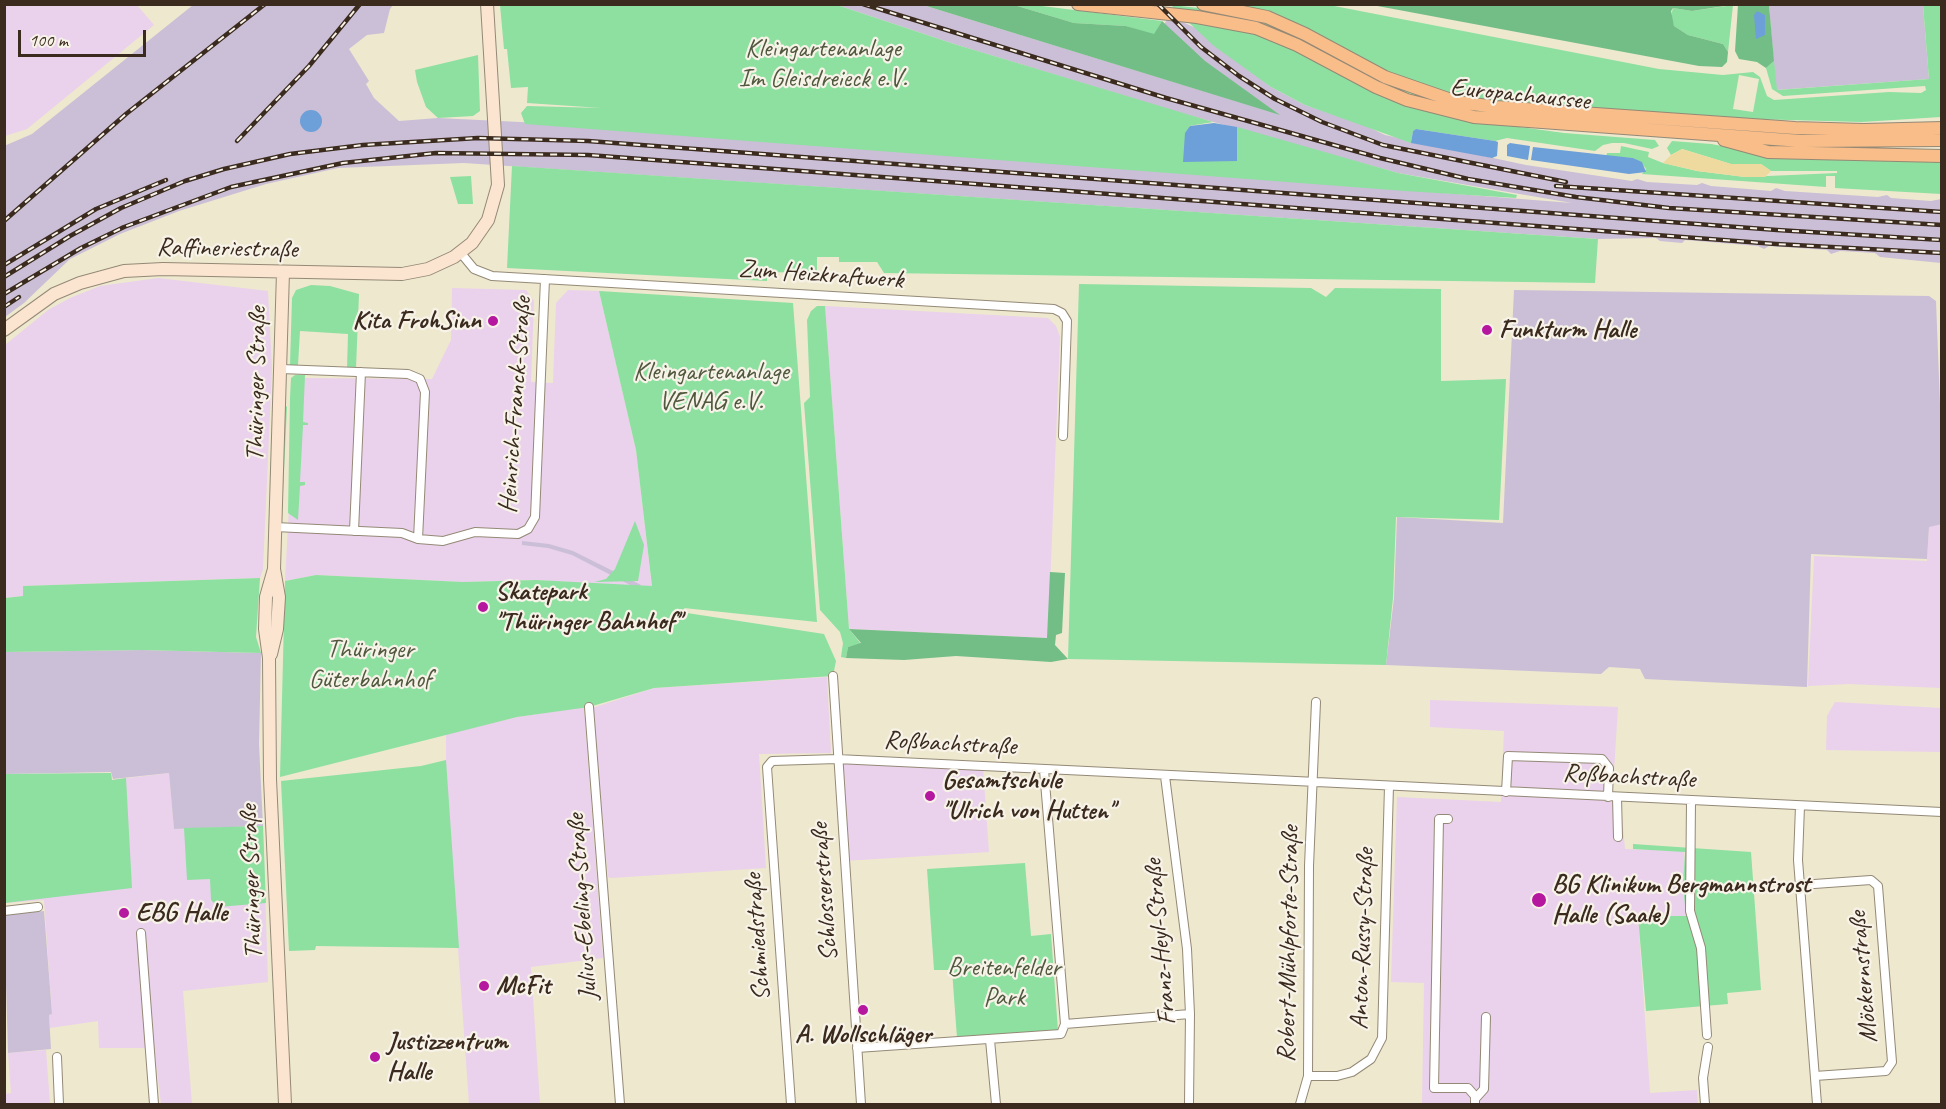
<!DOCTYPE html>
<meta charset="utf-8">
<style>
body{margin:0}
#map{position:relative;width:1946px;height:1109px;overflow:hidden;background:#eee8cf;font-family:Caveat,sans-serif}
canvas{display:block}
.frame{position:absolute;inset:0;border:6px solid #3b2a1e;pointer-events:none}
.scale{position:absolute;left:18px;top:30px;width:128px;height:27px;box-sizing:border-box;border:3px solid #3b2a1e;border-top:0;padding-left:8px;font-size:18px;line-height:21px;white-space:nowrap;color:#3b2a1e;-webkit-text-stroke:4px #f7f3e8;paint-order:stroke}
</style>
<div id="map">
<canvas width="1946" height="1109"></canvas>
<div class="frame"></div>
<div class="scale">100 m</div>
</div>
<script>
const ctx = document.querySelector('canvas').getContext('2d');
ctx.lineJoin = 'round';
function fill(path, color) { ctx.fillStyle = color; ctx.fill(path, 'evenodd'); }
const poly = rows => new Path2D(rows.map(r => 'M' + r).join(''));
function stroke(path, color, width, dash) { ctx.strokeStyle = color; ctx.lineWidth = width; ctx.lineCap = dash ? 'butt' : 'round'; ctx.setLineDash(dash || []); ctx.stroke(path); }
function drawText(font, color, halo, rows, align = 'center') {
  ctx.font = font + ' Caveat,sans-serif'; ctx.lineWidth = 4.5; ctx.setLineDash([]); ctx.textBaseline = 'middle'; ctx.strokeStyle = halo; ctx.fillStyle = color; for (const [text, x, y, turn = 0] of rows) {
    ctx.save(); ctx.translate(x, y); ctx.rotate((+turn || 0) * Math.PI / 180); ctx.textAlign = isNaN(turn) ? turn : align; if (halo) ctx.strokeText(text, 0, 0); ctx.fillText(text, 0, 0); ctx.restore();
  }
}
const built = poly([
 [5,4,137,5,154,25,27,129,5,136],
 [158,278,268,291,272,368,263,569,260,578,23,586,23,596,5,598,5,345,48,310,70,298,100,286],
 [452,288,526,290,534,301,531,382,553,383,556,303,568,290,599,291,636,450,652,587,536,580,463,582,316,575,285,581,296,378,432,379,451,340],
 [825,306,1048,318,1056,326,1060,337,1048,638,849,629],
 [1941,524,1941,688,1849,684,1808,686,1814,556,1927,561,1929,526],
 [827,677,831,753,759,754,766,868,611,878,608,877,592,708,654,688],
 [1430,700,1618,707,1612,803,1621,805,1625,849,1684,851,1686,916,1638,916,1650,1093,1697,1090,1698,1104,1422,1104,1424,983,1391,982,1397,797,1501,802,1504,731,1430,727],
 [1835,702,1941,708,1941,752,1826,750,1827,716],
 [584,707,603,958,531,967,540,1104,469,1104,446,777,446,734,517,717],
 [837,759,983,767,989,852,844,861],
 [111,773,112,780,169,773,174,829,263,826,268,982,183,991,192,1104,161,1104,154,1048,99,1048,98,1021,50,1028,49,1015,52,1014,44,900,5,903,4,774],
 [46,1050,50,1104,5,1104,5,1094,11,1093,8,1053]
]);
const industrial = poly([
 [394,4,390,9,384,33,367,35,349,49,369,81,366,84,374,98,399,121,438,118,561,124,1572,203,1398,173,1181,113,954,44,837,5,923,5,1278,114,1160,30,1167,20,1180,21,1198,29,1271,87,1305,105,1364,125,1385,135,1526,165,1632,181,1637,179,1647,182,1697,185,1702,183,1711,186,1748,189,1771,191,1776,188,1785,191,1878,197,1887,195,1891,198,1931,201,1941,199,1941,263,1880,257,1875,253,1840,251,1831,254,1827,250,1769,246,1764,249,1758,246,1685,240,1682,243,1660,241,1656,238,1598,239,464,163,338,168,266,184,179,211,120,234,70,259,24,303,5,317,4,146,32,134,193,5],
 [1769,5,1923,5,1929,79,1776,90],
 [1514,290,1929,296,1936,301,1941,430,1942,524,1929,527,1927,559,1811,554,1807,687,1645,679,1640,669,1609,667,1601,674,1386,665,1394,598,1397,517,1503,523],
 [522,541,549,544,573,551,641,585,638,589,572,555,548,548,522,545],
 [142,650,261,653,259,744,263,826,174,829,169,773,113,779,111,772,5,774,4,652],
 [44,911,52,1014,49,1015,51,1049,8,1053,4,915]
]);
const green = poly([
 [500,5,837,5,954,44,1213,122,1189,126,1236,161,1237,127,1398,173,1517,195,1516,198,1405,191,525,124,521,113,527,106,601,108,527,103,528,87,511,88,507,49,504,49],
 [1014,5,1034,5,1162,21,1154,35,1126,26,1074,23],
 [1171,5,1217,10,1263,21,1425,97,1828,133,1835,136,1472,111,1427,100,1377,81,1300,40,1263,24,1174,8],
 [1241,5,1329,5,1659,69,1723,75,1753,72,1760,77,1767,96,1774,100,1889,92,1921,93,1926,90,1925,86,1783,96,1772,89,1766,68,1774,61,1777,90,1929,79,1923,5,1941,5,1941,117,1862,122,1752,119,1477,99,1432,89,1390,73,1310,30,1268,12],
 [1739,75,1759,79,1753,112,1733,109],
 [1733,5,1728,52,1723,44,1688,35,1674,26,1671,16,1673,8,1692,11],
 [1185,19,1220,24,1275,39,1322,64,1476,121,1564,133,1655,140,1659,146,1652,149,1624,143,1612,143,1603,145,1595,151,1507,138,1495,141,1416,129,1413,131,1411,143,1305,105,1271,87,1214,46],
 [478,55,480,111,473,116,438,118,426,107,417,82,415,70],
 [1672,141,1711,144,1766,154,1941,161,1941,194,1835,188,1835,176,1826,176,1826,187,1642,174,1646,169,1641,162,1633,158,1606,157,1607,153,1620,153,1621,146,1649,152,1648,157,1663,163,1697,171,1745,177,1837,173,1837,171,1771,171,1761,164,1731,164,1682,149,1671,155,1667,148],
 [512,166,1598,239,1595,283,884,273,877,262,839,262,839,257,817,257,817,273,767,272,767,281,507,268],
 [471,176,473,204,458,204,450,177],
 [1079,284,1311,288,1326,297,1335,288,1441,289,1441,381,1506,379,1499,520,1396,517,1393,598,1386,665,1068,659],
 [311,285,330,286,359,294,356,368,347,368,348,334,300,331,298,365,290,365,292,298,296,290],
 [599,291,793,303,817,622,684,608,687,613,824,634,836,661,833,676,654,688,589,707,517,717,280,777,285,581,316,575,463,582,536,580,652,586,636,450],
 [817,306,825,306,849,629,861,644,848,647,846,658,841,657,843,643,840,632,820,610,804,403,810,397,807,320,811,311],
 [295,375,305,375,303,422,308,423,308,425,303,425,300,482,305,482,305,485,300,486,298,520,288,513,290,398,291,378],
 [284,404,287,407,282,514,281,511],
 [635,521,644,545,638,581,594,582,606,579,615,569],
 [260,578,256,637,261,653,142,650,5,652,5,598,23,596,23,586],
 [446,760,459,948,316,946,315,950,289,951,281,781,421,766],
 [111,773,112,780,126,778,132,888,5,903,5,774],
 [263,826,266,903,218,907,211,900,210,879,187,880,184,828],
 [1633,844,1751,852,1761,990,1727,993,1728,1004,1646,1011,1638,916,1686,916,1683,885,1685,852,1633,849],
 [1025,863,1031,936,1051,934,1058,1031,957,1038,952,970,934,970,927,869]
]);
const forest = poly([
 [923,5,1014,5,1074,23,1126,26,1154,34,1162,21,1205,61,1280,115],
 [1372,5,1731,5,1692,11,1673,8,1671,11,1674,26,1688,35,1723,44,1728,52,1727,62,1722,67,1699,66],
 [1738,5,1769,5,1774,61,1766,68,1757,62,1739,59,1735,51],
 [1050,572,1065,573,1062,633,1056,635,1055,645,1068,659,1051,662,956,656,904,660,846,658,848,647,861,643,849,629,1047,638]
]);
const sand = poly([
 [1682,149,1731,164,1761,164,1771,171,1765,177,1745,177,1697,171,1663,163,1671,155]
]);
const water = poly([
 [1757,11,1765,15,1765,35,1756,39,1754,15],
 '300 121a11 11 0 1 1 22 0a11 11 0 1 1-22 0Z',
 [1214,123,1237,127,1237,161,1183,162,1185,133,1190,126],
 [1416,129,1495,141,1498,142,1497,156,1492,158,1411,143,1413,131],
 [1510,143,1530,146,1528,160,1507,156,1507,145],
 [1533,147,1633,158,1642,162,1646,172,1629,174,1531,160]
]);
const street = poly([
 [460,252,474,269,492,276,1054,309,1062,313,1067,321,1063,436],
 [281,369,408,374,420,379,425,392,418,539],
 [275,527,402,533,418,539,443,541,475,532,518,534,528,529,535,517,545,279],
 [354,531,361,372],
 [833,676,861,1104],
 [589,707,620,1104],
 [1044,770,1065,1024],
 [1165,776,1187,949,1190,1014,1189,1104],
 [1506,792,1508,756,1602,759,1609,768,1608,797],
 [1617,797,1618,837],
 [1691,801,1690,911,1701,948,1707,1035],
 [1800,806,1798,860,1817,1104],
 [1448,819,1439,819,1434,1088,1468,1088,1475,1096,1475,1104],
 [1800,885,1871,880,1878,886,1892,1062,1886,1071,1815,1076],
 [4,911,38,907],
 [141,933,154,1104],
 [990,1040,996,1104],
 [857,1048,1061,1034,1065,1024,1190,1014],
 [57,1057,59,1104],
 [1308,1076,1337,1076,1352,1072,1371,1059,1382,1038,1389,786],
 [1475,1099,1484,1089,1486,1017],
 [791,1104,767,767,772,761,837,759,1942,812],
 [1300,1104,1308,1076,1309,866,1316,702],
 [1705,1104,1703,1078,1708,1047]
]);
const secondary = poly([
 [4,330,54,294,80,283,124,271,163,269,402,274,428,269,454,257,472,243,488,220,498,185,487,4],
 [274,569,266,597,265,629,269,658,270,779,285,1104],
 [271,654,277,629,279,597,274,569,283,272]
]);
const primary = poly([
 [1078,4,1197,17,1256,28,1297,45,1376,87,1407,100,1474,117,1801,141,1942,140],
 [1203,4,1267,17,1305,34,1385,77,1457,102,1496,107,1795,128,1864,130,1942,128],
 [1724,140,1768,152,1942,156]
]);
const rail = poly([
 [863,4,1166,98,1380,158,1468,179,1576,197,1669,208,1942,225],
 [1158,4,1201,47,1239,76,1275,99,1322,122,1383,145,1566,182],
 [237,141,309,66,360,4],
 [1556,186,1942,212],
 [4,221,126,114,265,4],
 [4,265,96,209,166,180],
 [4,277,70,236,121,208,185,181,224,169,290,154,363,145,478,138,588,141,1777,230,1942,240],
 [4,294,81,248,124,227,231,187,343,163,436,153,588,155,1776,244,1942,253],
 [4,307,19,297]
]);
const markers = [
 [493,321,6,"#b5179e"],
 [1487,330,6,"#b5179e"],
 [483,607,6,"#b5179e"],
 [930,796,6,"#b5179e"],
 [1539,900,8,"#b5179e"],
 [124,913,6,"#b5179e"],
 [484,986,6,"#b5179e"],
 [863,1010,6,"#b5179e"],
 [375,1057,6,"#b5179e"]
];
const parkNames = [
 ["Kleingartenanlage",823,49],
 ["Im Gleisdreieck e.V.",823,79],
 ["Kleingartenanlage",711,372],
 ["VENAG e.V.",711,402],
 ["Thüringer",370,650],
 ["Güterbahnhof",370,680],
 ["Breitenfelder",1004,968],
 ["Park",1004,998]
];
const streetNames = [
 ["Europachaussee",1520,95,6],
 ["Raffineriestraße",227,249,1],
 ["Zum Heizkraftwerk",821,275,4],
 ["Thüringer Straße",257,384,-89],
 ["Heinrich-Franck-Straße",516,405,-86],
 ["Roßbachstraße",950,744,3],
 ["Roßbachstraße",1629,777,3],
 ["Thüringer Straße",252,882,-92],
 ["Schlosserstraße",825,892,-94],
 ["Julius-Ebeling-Straße",583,907,-94],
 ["Schmiedstraße",758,937,-94],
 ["Anton-Russy-Straße",1363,939,-88],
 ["Franz-Heyl-Straße",1161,942,-95],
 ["Robert-Mühlpforte-Straße",1289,944,-89],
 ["Möckernstraße",1864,977,-95]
];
const poiNames = [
 ["Kita FrohSinn",481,321,"right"],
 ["Funkturm Halle",1499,330],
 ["Skatepark",495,592],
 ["\"Thüringer Bahnhof\"",495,622],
 ["Gesamtschule",942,781],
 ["\"Ulrich von Hutten\"",942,811],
 ["BG Klinikum Bergmannstrost",1552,885],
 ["Halle (Saale)",1552,915],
 ["EBG Halle",136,913],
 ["McFit",496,986],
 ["A. Wollschläger",863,1035,"center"],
 ["Justizzentrum",387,1042],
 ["Halle",387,1072]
];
fill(built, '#ead1ec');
fill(industrial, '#cabfd6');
fill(green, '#8de0a0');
fill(forest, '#72be86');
fill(sand, '#eeda9e');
fill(water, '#6d9fd8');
stroke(street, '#948976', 10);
stroke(secondary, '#948976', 14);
stroke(primary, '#948976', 14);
stroke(street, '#fff', 8);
stroke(secondary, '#fce5d0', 12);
stroke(primary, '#f8bd89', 12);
stroke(rail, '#3b2a1e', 4.5);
stroke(rail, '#f7f3e8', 2, [7]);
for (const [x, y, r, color] of markers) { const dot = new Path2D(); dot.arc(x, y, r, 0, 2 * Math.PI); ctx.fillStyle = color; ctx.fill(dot); stroke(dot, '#f7f3e8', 2); }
drawText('26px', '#50583e', '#f7f3e8', parkNames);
drawText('26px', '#3b2a1e', '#f7f3e8', streetNames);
drawText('bold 26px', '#3b2a1e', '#f7f3e8', poiNames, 'left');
</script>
